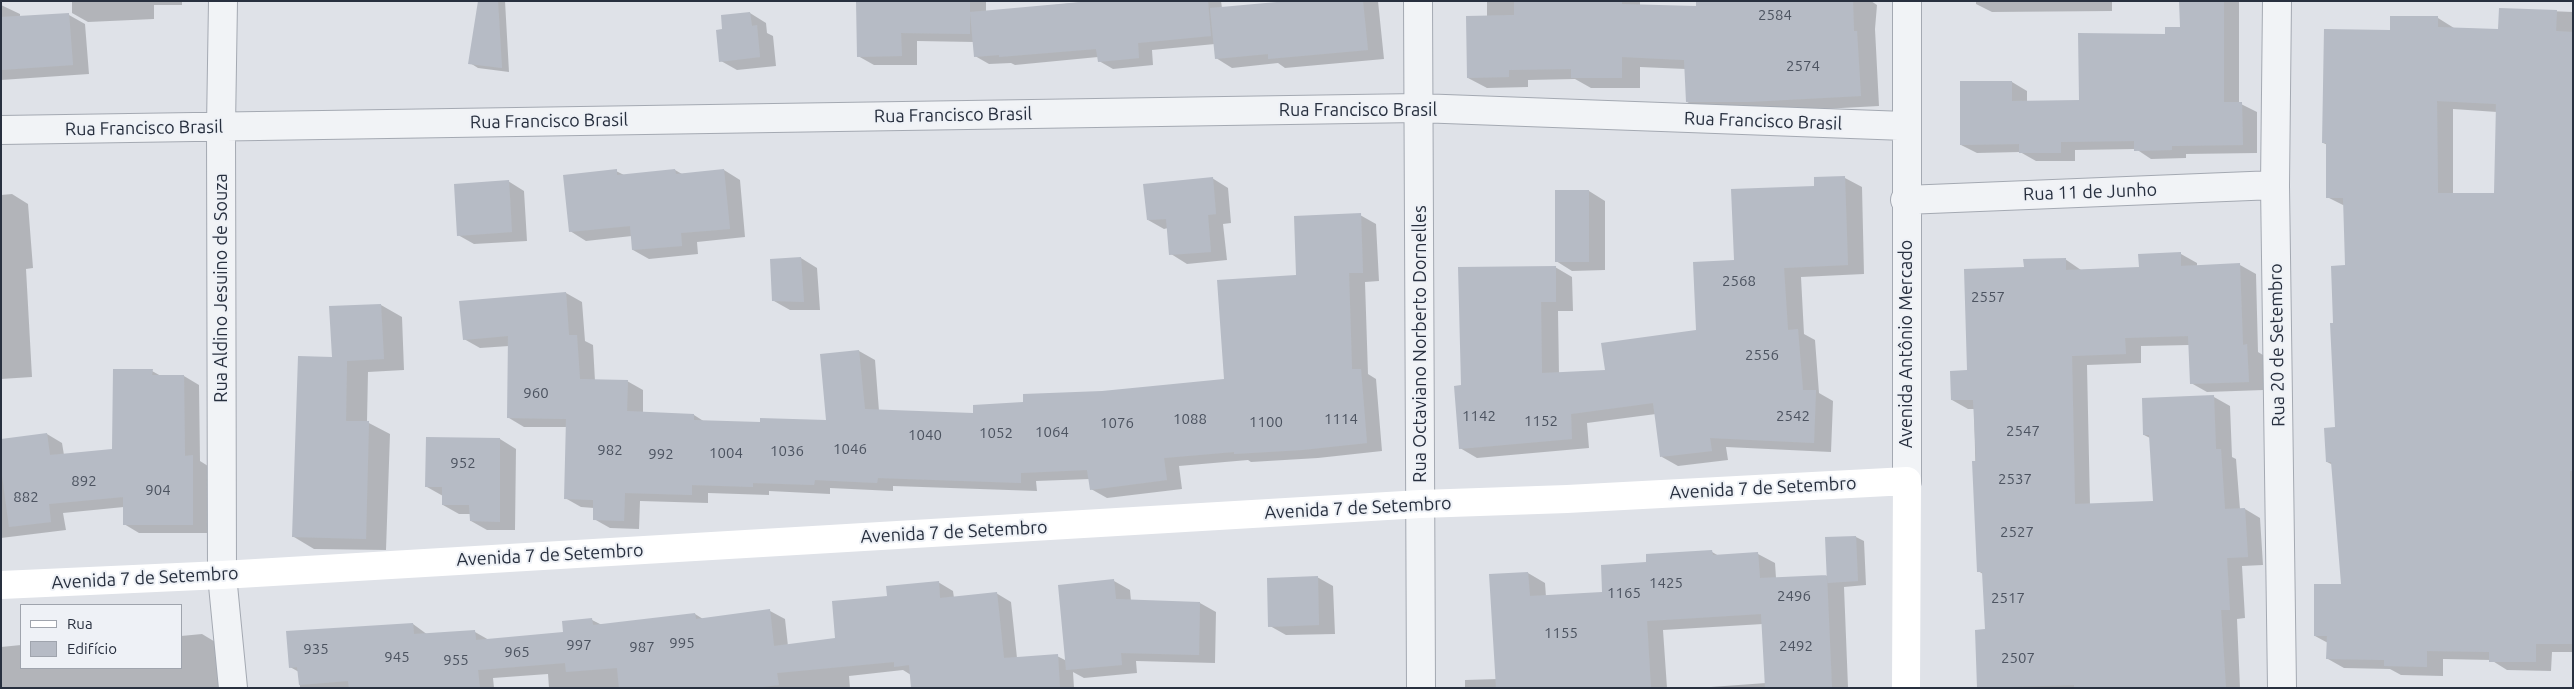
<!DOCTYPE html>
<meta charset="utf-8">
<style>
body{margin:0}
#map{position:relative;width:2574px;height:689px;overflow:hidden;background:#dfe2e8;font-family:Ubuntu,sans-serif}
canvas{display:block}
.frame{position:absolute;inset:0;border:2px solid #28303f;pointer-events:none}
.legend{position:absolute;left:20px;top:604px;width:162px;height:65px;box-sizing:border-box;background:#eef1f6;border:1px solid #9fa4ad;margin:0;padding:6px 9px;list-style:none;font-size:15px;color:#28303f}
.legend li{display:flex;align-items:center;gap:10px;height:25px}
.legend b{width:25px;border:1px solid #9fa4ad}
</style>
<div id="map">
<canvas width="2574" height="689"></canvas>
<div class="frame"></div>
<ul class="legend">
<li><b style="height:6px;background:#fff"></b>Rua</li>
<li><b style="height:14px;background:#b6bbc5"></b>Edifício</li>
</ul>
</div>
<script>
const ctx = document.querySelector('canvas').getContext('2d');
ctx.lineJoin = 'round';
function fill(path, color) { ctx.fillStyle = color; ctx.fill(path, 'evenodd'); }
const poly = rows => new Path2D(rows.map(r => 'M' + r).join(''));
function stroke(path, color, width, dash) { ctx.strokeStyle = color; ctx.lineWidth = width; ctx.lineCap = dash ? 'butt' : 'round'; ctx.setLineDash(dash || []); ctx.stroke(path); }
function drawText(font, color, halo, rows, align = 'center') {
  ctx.font = font + ' Ubuntu,sans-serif'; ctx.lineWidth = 4; ctx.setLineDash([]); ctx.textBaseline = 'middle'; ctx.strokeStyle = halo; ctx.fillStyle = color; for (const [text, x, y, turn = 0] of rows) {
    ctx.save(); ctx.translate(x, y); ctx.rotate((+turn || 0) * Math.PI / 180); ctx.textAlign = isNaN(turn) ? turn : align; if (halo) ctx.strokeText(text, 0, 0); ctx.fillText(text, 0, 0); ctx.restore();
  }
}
const shadow = poly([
 [72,1,182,1,182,5,154,5,154,19,88,22,72,13],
 [479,1,505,1,509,72,478,68,470,63],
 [896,1,986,1,986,12,1093,1,1221,1,1222,8,1303,1,1378,1,1384,59,1285,68,1278,63,1232,68,1216,58,1215,44,1152,50,1153,65,1113,69,1099,61,1098,57,1015,65,1011,63,989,64,975,56,974,42,917,41,917,65,874,65,858,56],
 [1487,1,1640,1,1640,6,1697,8,1697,1,1871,1,1877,5,1875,29,1879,106,1767,112,1706,112,1687,102,1685,69,1640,67,1640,88,1591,88,1575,79,1528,80,1528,87,1487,88,1468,78,1487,17],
 [1976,1,2112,1,2112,11,1992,12,1976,4],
 [2181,1,2239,1,2239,103,2257,112,2257,153,2186,154,2186,158,2151,159,2136,149,2075,150,2075,161,2036,161,2020,152,1977,153,1961,145,2012,82,2027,91,2027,102,2080,101,2167,35,2181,28],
 [1,5,20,14,20,18,69,15,85,24,89,74,1,80],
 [2500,9,2573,12,2573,652,2552,652,2551,671,2507,670,2491,660,2443,659,2443,676,2401,675,2390,669,2344,668,2328,659,2328,643,2315,636,2342,585,2333,465,2327,462,2336,428,2346,266,2345,206,2327,197,2328,145,2323,143,2391,31,2438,18,2454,28,2499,30],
 [2453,109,2497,112,2495,195,2453,194],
 [750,13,766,23,767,33,773,36,776,66,737,70,721,61,724,30,722,17],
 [675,170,682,174,724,170,740,180,745,237,697,242,698,254,649,259,633,250,632,236,586,241,570,231,616,171,624,175],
 [1212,178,1228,188,1231,223,1223,224,1227,260,1187,264,1171,254,1168,228,1164,229,1148,220],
 [1845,178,1862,187,1864,274,1801,277,1804,334,1815,340,1819,393,1833,401,1831,452,1726,447,1728,460,1678,466,1662,457,1656,414,1587,423,1589,448,1477,458,1460,448,1463,387,1555,267,1572,277,1573,311,1558,311,1559,374,1606,371,1697,331,1735,261,1816,187,1816,179],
 [508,181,524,191,527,241,474,244,458,235],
 [1589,191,1605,201,1605,270,1572,271,1556,261],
 [12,194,28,204,33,268,26,269,32,377,1,379,1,195],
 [1360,215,1376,224,1379,281,1365,282,1368,374,1376,379,1382,451,1318,458,1251,462,1248,460,1179,466,1182,489,1107,498,1091,489,1090,479,1036,481,1037,491,893,486,893,491,830,488,830,494,769,491,769,495,708,493,708,503,640,501,639,529,610,528,594,519,594,508,581,507,565,498,567,427,524,427,509,418,509,346,480,348,464,339,461,302,566,293,582,302,585,341,593,345,595,381,627,381,643,390,643,413,694,415,705,422,761,423,827,422,859,351,875,360,879,411,974,415,1024,404,1102,392,1225,380,1298,276],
 [2181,254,2197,263,2197,266,2240,265,2256,274,2258,352,2263,355,2264,390,2207,392,2191,383,2189,345,2141,346,2141,363,2087,365,2090,505,2154,502,2150,438,2144,435,2214,397,2230,406,2232,457,2236,459,2240,509,2245,509,2260,518,2263,565,2242,566,2245,618,2237,619,2240,688,1978,688,1986,631,1983,574,1978,571,1974,409,1968,409,1952,400,2025,268,2065,259,2081,270,2140,268],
 [801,258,817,268,820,310,790,310,774,301],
 [381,305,402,317,404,370,368,372,367,422,390,434,386,550,314,549,294,537,333,358],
 [152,371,161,376,184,376,199,385,200,461,208,466,208,533,139,533,124,524,124,507,63,513,66,530,1,538,1,440,47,434,62,443,64,455,114,450],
 [427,438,500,439,516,449,515,530,487,530,471,521,471,514,459,514,443,505,443,496,427,487],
 [1856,537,1864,541,1866,585,1844,587,1848,687,1850,688,1697,688,1766,683,1763,624,1663,630,1667,688,1465,688,1465,680,1497,679,1528,573,1545,583,1546,597,1604,593,1648,563,1712,552,1719,556,1758,554,1775,563,1776,578,1827,576],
 [1317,577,1333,586,1335,634,1286,635,1270,626],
 [1114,581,1130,590,1131,601,1200,603,1216,612,1215,663,1136,661,1137,673,1084,678,1073,672,1074,688,912,688,911,675,903,670,849,676,850,688,549,688,548,674,493,678,494,688,300,688,299,672,290,667,413,624,428,635,475,632,489,640,564,633,592,620,602,625,695,614,703,619,770,611,785,619,788,646,837,639,889,597,938,582,953,591,954,598,996,593,1011,602,1017,658,1057,656,1067,661],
 [202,634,217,643,222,688,1,688,1,647,21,645,21,668,181,668,181,636]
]);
const building = poly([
 [478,1,498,1,502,68,468,64],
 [856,1,970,1,970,34,901,33,902,56,857,57],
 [1092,1,1208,1,1211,36,1138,43,1139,58,1098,62,1096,49,999,57,999,55,974,57,970,12],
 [1288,1,1363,1,1368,50,1268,59,1268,54,1215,59,1210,8],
 [1514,1,1622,1,1622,4,1696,6,1696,1,1853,1,1854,31,1857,31,1861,96,1748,102,1686,102,1684,60,1622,57,1622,78,1571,78,1571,69,1509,70,1509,77,1467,78,1466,16,1514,15],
 [2179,1,2224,1,2224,102,2242,102,2243,145,2172,146,2172,150,2134,151,2134,141,2061,142,2061,153,2019,153,2019,144,1960,145,1960,81,2012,81,2012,101,2079,100,2078,33,2165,34,2165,27,2180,27],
 [2499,8,2557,10,2556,31,2573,32,2573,471,2570,471,2573,644,2536,644,2536,662,2489,662,2489,652,2427,651,2427,667,2384,666,2384,660,2326,659,2327,636,2314,636,2314,584,2341,584,2331,462,2326,462,2324,428,2335,427,2330,323,2333,323,2331,266,2345,265,2343,198,2326,198,2326,143,2322,143,2324,29,2390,30,2390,16,2438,16,2438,27,2498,29],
 [2437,101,2496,104,2494,193,2438,193],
 [750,12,752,26,757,25,760,57,719,62,716,30,722,29,721,15],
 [69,13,73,65,1,70,1,17],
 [617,169,617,175,675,169,676,174,724,169,730,229,681,233,682,246,632,250,630,226,569,232,563,175],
 [1845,176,1848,265,1784,268,1788,330,1798,329,1803,390,1816,390,1814,443,1710,438,1712,451,1660,457,1653,403,1571,414,1572,439,1459,449,1454,386,1461,385,1458,267,1556,266,1556,302,1541,302,1542,373,1605,370,1601,343,1696,330,1693,262,1734,260,1731,189,1814,186,1814,177],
 [1213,177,1216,214,1208,215,1211,252,1169,255,1166,219,1147,220,1143,184],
 [509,180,512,232,457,236,454,184],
 [1555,190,1589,190,1589,262,1555,262],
 [1361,213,1363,273,1349,273,1352,369,1361,369,1367,443,1302,450,1234,454,1234,452,1164,458,1167,480,1090,490,1087,470,1021,473,1021,483,878,478,877,483,815,480,814,485,753,483,753,487,692,485,692,495,625,493,624,521,593,520,593,500,564,499,566,419,507,418,508,336,463,340,459,301,566,292,569,335,577,335,580,379,628,380,627,411,694,414,694,420,760,422,760,418,826,420,820,354,859,350,865,409,973,413,973,405,1023,402,1023,394,1102,391,1224,379,1217,280,1296,275,1294,216],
 [2181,252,2181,266,2240,263,2243,345,2247,344,2249,382,2190,384,2188,336,2125,338,2126,354,2072,356,2075,504,2153,501,2149,435,2143,435,2142,398,2214,395,2216,449,2221,449,2225,509,2245,508,2248,557,2227,558,2230,610,2221,610,2226,688,2074,688,2074,685,1977,688,1975,630,1985,629,1982,572,1977,572,1972,461,1976,461,1973,400,1951,400,1950,371,1967,370,1964,269,2024,267,2023,259,2066,258,2066,270,2139,267,2138,254],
 [801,257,804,302,772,301,770,259],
 [381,304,384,359,347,361,346,421,369,421,366,539,292,537,298,356,332,357,329,306],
 [113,369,153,369,152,375,184,375,185,456,193,455,193,525,123,525,123,497,49,504,51,522,9,527,1,468,1,439,47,433,50,455,112,449],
 [426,437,500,438,500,522,470,521,469,505,442,505,442,487,425,487],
 [1856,536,1858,581,1827,583,1825,537],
 [1712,550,1713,555,1758,552,1760,578,1827,575,1832,688,1765,688,1761,614,1647,621,1651,688,1496,688,1489,574,1528,572,1530,596,1602,592,1601,565,1646,562,1646,554],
 [1318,576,1319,625,1268,627,1267,578],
 [1114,579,1116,599,1200,602,1199,655,1121,653,1122,665,1066,670,1058,585],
 [939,581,940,598,997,592,1004,658,1058,654,1060,688,911,688,909,665,894,667,894,662,777,673,779,685,754,688,619,688,617,668,566,672,565,663,478,670,480,688,349,688,348,681,299,685,297,667,289,668,286,631,413,623,414,634,475,630,476,640,563,632,562,621,592,618,593,625,695,613,696,619,770,609,774,646,835,638,832,601,887,596,886,586]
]);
const street = poly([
 [223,1,221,126,222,575,233,688],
 [1418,1,1421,688],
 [2277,1,2275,185,2282,688],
 [1,130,1418,108,1905,126],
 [1905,200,2275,185],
 [1907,481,1907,1]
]);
const secondary = poly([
 [1,585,222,575,1421,504,1567,499,1907,481,1906,688]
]);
const numberNames = [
 ["2584",1775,15],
 ["2574",1803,66],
 ["2568",1739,281],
 ["2557",1988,297],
 ["2556",1762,355],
 ["960",536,393],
 ["1142",1479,416],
 ["2542",1793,416],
 ["1088",1190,419],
 ["1114",1341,419],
 ["1152",1541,421],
 ["1100",1266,422],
 ["1076",1117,423],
 ["2547",2023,431],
 ["1064",1052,432],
 ["1052",996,433],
 ["1040",925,435],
 ["1046",850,449],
 ["982",610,450],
 ["1036",787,451],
 ["1004",726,453],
 ["992",661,454],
 ["952",463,463],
 ["2537",2015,479],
 ["892",84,481],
 ["904",158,490],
 ["882",26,497],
 ["2527",2017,532],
 ["1425",1666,583],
 ["1165",1624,593],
 ["2496",1794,596],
 ["2517",2008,598],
 ["1155",1561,633],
 ["995",682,643],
 ["997",579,645],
 ["2492",1796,646],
 ["987",642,647],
 ["935",316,649],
 ["965",517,652],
 ["945",397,657],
 ["2507",2018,658],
 ["955",456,660]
];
const streetNames = [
 ["Rua Francisco Brasil",1358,110],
 ["Rua Francisco Brasil",953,115,-1],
 ["Rua Francisco Brasil",549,121,-1],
 ["Rua Francisco Brasil",1763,121,2],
 ["Rua Francisco Brasil",144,128,-1],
 ["Rua 11 de Junho",2090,192,-2],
 ["Rua Aldino Jesuino de Souza",221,288,-90],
 ["Rua Octaviano Norberto Dornelles",1420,344,-90],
 ["Avenida Antônio Mercado",1906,344,-90],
 ["Rua 20 de Setembro",2277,345,-91],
 ["Avenida 7 de Setembro",1763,488,-3],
 ["Avenida 7 de Setembro",1358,508,-3],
 ["Avenida 7 de Setembro",954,532,-3],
 ["Avenida 7 de Setembro",550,555,-3],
 ["Avenida 7 de Setembro",145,578,-3]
];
fill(shadow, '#0003');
fill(building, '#b6bbc5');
stroke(street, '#a4a9b2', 30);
stroke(street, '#f1f3f6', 28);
stroke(secondary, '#fff', 28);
drawText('15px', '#4c5360', null, numberNames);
drawText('18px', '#28303f', '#eef1f6', streetNames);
</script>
